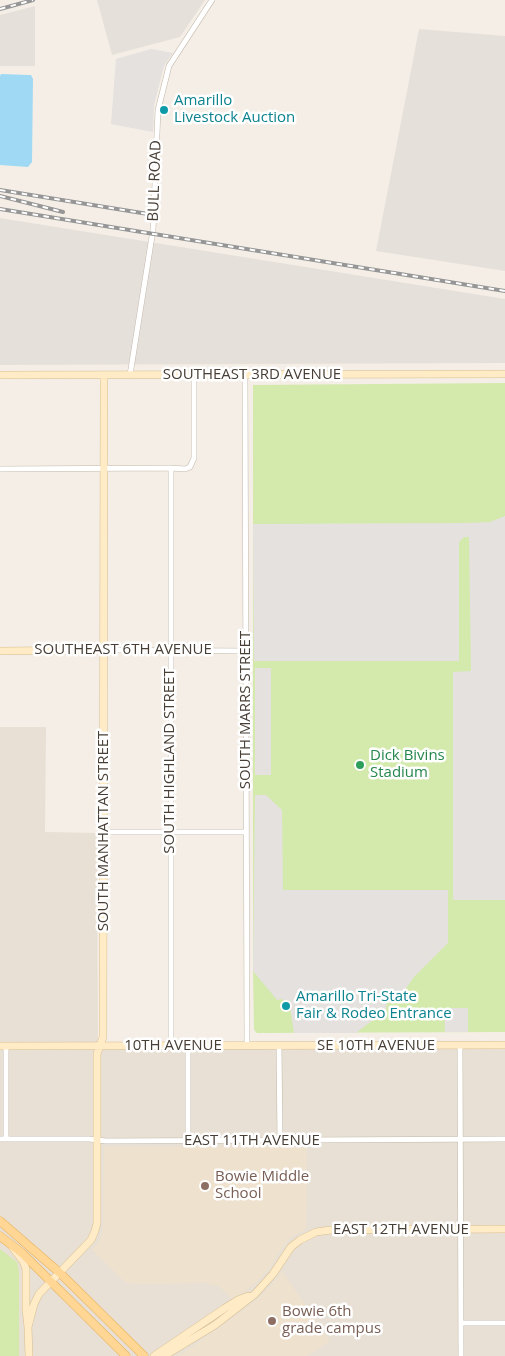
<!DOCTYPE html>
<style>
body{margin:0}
canvas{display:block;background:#f4eee6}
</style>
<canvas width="505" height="1356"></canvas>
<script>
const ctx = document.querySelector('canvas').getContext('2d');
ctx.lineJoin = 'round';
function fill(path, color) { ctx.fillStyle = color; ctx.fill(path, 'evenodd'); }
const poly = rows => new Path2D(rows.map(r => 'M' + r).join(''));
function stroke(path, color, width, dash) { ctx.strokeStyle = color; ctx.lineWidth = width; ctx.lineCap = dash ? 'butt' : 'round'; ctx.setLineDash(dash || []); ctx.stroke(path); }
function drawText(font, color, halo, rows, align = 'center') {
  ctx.font = font + ' "Open Sans",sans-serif'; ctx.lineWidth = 5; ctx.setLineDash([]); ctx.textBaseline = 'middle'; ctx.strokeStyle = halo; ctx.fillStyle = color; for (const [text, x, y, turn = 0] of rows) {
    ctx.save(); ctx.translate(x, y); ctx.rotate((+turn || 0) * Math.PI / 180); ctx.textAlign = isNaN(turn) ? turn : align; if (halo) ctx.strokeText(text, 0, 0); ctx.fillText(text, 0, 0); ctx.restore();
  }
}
const residential = poly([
 [0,727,46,727,45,832,97,833,98,1045,505,1044,505,1356,0,1356]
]);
const industrial = poly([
 [97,0,205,0,180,37,112,55],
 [35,6,35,66,0,66,0,15],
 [419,29,505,36,505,271,376,251],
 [0,218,505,299,505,363,0,365]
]);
const education = poly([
 [104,1147,307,1147,306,1229,290,1238,278,1254,269,1269,256,1283,233,1300,220,1287,206,1283,136,1284,125,1282,92,1250,101,1238,103,1224],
 [282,1271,330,1341,307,1356,177,1356,193,1346,255,1301,270,1287]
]);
const green = poly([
 [505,383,505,1032,257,1033,254,1030,253,971,253,385],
 [0,1249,17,1262,19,1271,19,1356,0,1356]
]);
const parking = poly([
 [151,49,173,53,164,66,154,105,153,132,111,124,116,59],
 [505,516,505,900,453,900,453,672,471,671,469,537,464,537,459,542,459,661,254,661,253,524,466,523,490,522],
 [255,668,271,668,271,775,255,775],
 [255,795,266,795,282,810,283,890,448,890,448,943,413,978,397,1002,387,1003,386,1010,356,1033,294,1033,290,1007,282,999,277,1000,253,971],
 [444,1008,468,1008,468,1032,445,1032]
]);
const water = poly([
 [1,74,28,75,31,75,33,79,32,162,28,167,0,165,0,76]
]);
const street = poly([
 [130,375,153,230,158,110,169,66,212,0],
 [245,375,247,1046],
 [0,469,171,468],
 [104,650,246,651],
 [104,832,246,832],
 [460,1045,461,1356],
 [6,1046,6,1139],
 [171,1046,171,468,185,469,190,467,194,458,194,374],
 [188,1046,188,1141],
 [279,1046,280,1141],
 [0,1139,89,1139,106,1141,505,1139],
 [461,1323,505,1323]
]);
const secondary = poly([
 [0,375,505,374],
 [0,651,104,650],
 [0,1046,505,1045],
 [13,1248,23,1261,26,1269,26,1309,28,1327,29,1356],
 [28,1327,34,1304,39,1294,91,1240,95,1231,97,1223,97,1054,103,1037,104,375],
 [154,1356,225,1308,238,1300,248,1296],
 [164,1356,215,1325,255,1294,273,1274,291,1247,300,1240,316,1232,331,1230,505,1229]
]);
const primary = poly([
 [0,1221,60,1273,144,1356],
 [0,1236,22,1253,126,1356]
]);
const rail = poly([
 [0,9,33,0],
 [0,190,148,214],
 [0,196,63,212],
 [0,209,505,291]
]);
const markers = [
 [164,110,5,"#0f9aa8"],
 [360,765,5,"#2e9e5b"],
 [286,1006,5,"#0f9aa8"],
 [205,1186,5,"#8d6e63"],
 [272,1321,5,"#8d6e63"]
];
const cultureNames = [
 ["Amarillo",174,101],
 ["Livestock Auction",174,118],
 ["Amarillo Tri-State",296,997],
 ["Fair & Rodeo Entrance",296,1014]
];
const streetNames = [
 ["BULL ROAD",155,181,-88],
 ["SOUTHEAST 3RD AVENUE",252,375],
 ["SOUTHEAST 6TH AVENUE",123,650],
 ["SOUTH MARRS STREET",246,710,-90],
 ["SOUTH HIGHLAND STREET",170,761,-90],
 ["SOUTH MANHATTAN STREET",104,831,-90],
 ["10TH AVENUE",173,1046],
 ["SE 10TH AVENUE",376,1046],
 ["EAST 11TH AVENUE",252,1141],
 ["EAST 12TH AVENUE",401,1230]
];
const leisureNames = [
 ["Dick Bivins",370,756],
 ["Stadium",370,773]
];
const educationNames = [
 ["Bowie Middle",215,1177],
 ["School",215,1194],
 ["Bowie 6th",282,1312],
 ["grade campus",282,1329]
];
fill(residential, '#e8e0d4');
fill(industrial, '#e6e0db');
fill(education, '#eee2cf');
fill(green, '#d4eaad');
fill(parking, '#e4e1de');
fill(water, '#a0d9f3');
stroke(street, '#c3b8ab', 6);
stroke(secondary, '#d6be94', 8);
stroke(primary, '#e8b25f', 9);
stroke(street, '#fff', 5);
stroke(secondary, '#ffebc5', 7);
stroke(primary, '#ffd694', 8);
stroke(rail, '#969696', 4);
stroke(rail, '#fff', 2, [5.5]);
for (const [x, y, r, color] of markers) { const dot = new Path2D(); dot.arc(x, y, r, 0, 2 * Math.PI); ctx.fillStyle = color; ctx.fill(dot); stroke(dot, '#fff', 2); }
drawText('15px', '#0d838f', '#fff', cultureNames, 'left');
drawText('15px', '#473e35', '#fff', streetNames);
drawText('15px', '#27864d', '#fff', leisureNames, 'left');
drawText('15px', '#785e54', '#fff', educationNames, 'left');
</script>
